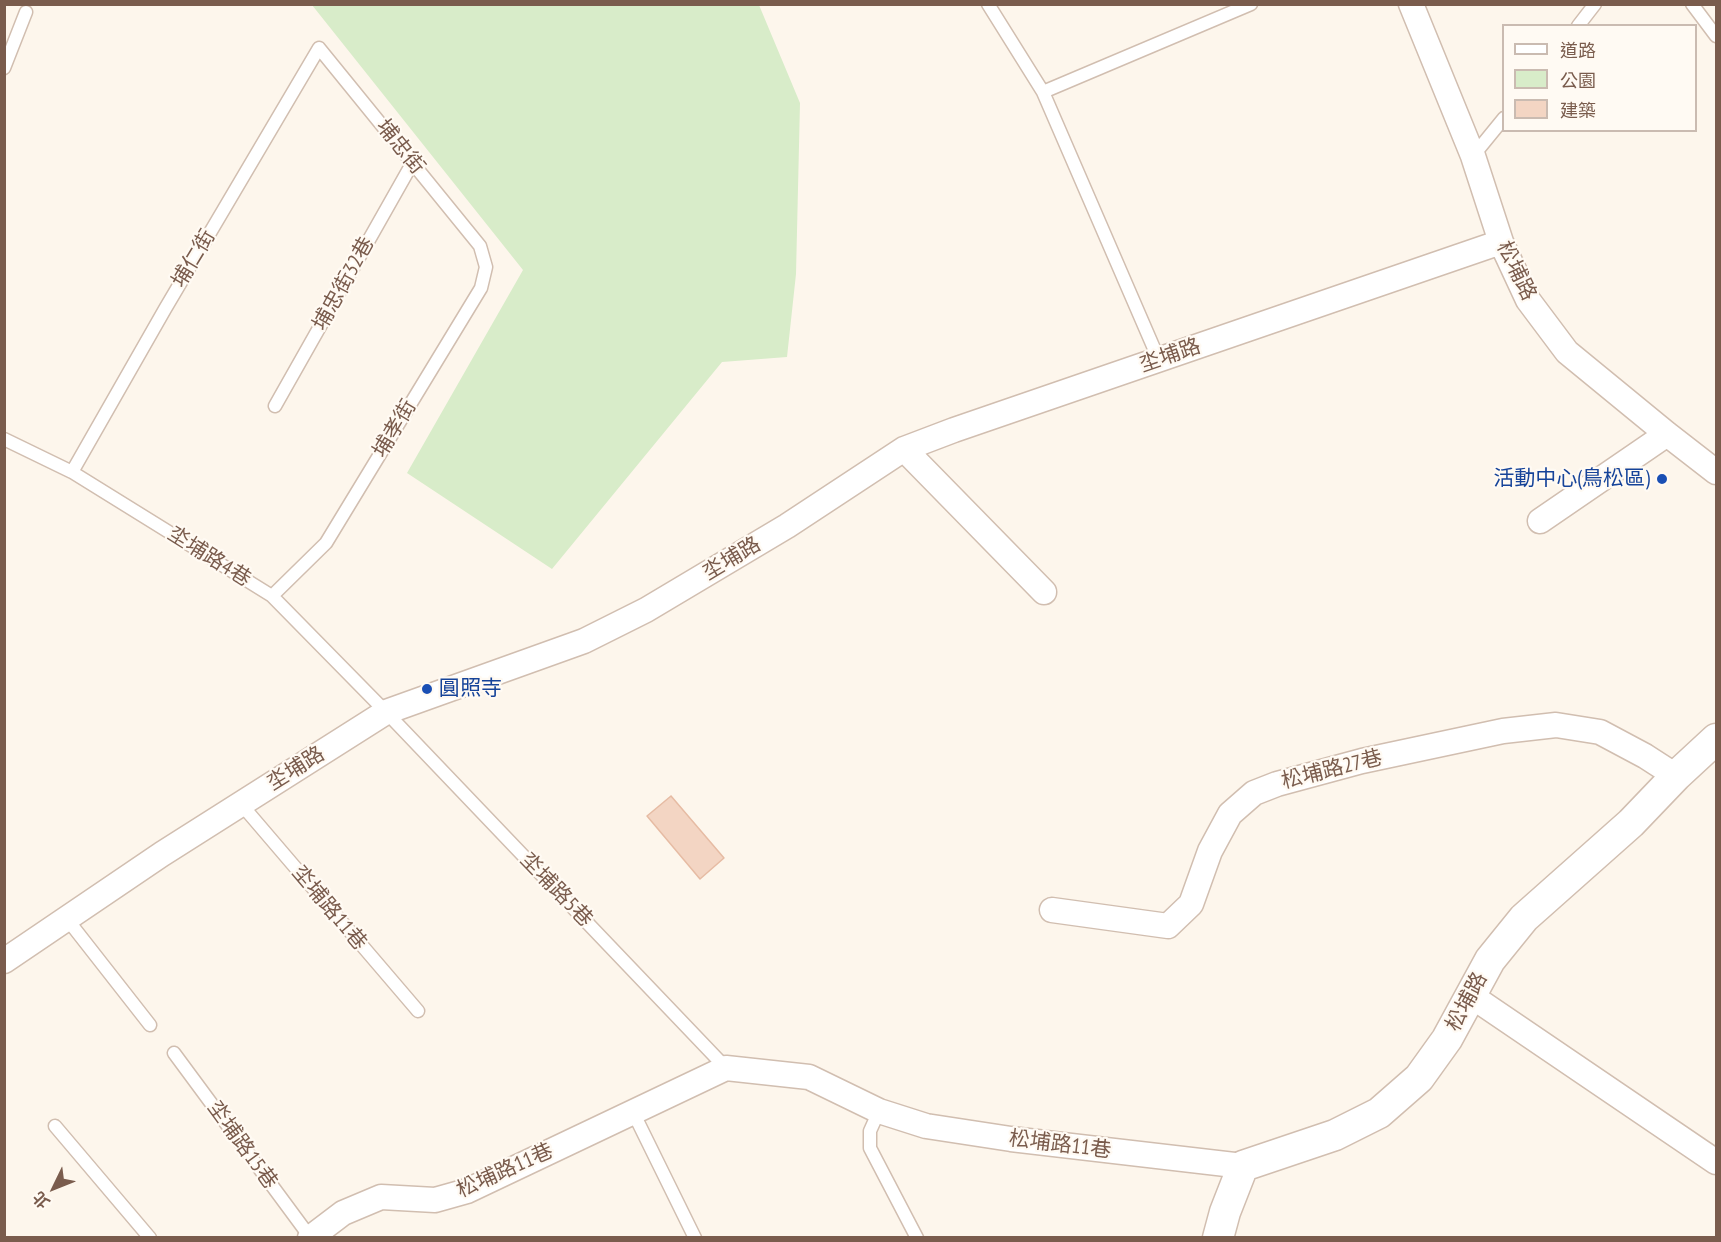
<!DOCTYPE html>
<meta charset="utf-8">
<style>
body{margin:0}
#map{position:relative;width:1721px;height:1242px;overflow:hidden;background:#fdf6ec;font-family:"PT Sans Narrow","Noto Sans TC",sans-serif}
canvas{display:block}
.frame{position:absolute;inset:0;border:6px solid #7a5c4d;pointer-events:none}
.legend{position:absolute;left:1502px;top:24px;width:195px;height:108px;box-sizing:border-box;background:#fffaf3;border:2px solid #cabbb1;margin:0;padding:8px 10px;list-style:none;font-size:18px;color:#7a5c4d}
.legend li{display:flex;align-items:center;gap:12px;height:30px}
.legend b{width:30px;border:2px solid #cabbb1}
.north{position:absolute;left:24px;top:1158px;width:60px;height:60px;-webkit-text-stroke:4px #fffaf3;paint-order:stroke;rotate:227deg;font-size:16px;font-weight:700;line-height:24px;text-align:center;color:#7a5c4d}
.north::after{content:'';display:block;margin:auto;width:21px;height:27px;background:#7a5c4d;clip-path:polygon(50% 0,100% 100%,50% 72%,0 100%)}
</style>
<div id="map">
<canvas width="1721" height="1242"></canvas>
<div class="frame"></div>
<ul class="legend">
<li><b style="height:8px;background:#fff"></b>道路</li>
<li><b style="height:16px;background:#d8ecc9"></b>公園</li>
<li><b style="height:16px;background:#f3d5c3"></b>建築</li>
</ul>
<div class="north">北</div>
</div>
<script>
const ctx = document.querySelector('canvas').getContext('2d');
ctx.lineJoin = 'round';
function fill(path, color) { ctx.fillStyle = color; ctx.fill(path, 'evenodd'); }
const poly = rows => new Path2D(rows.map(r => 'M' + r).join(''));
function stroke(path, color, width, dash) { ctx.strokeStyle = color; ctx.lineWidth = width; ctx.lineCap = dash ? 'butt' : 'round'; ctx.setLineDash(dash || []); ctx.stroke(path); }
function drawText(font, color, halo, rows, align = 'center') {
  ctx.font = font + ' "PT Sans Narrow","Noto Sans TC",sans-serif'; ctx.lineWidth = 4.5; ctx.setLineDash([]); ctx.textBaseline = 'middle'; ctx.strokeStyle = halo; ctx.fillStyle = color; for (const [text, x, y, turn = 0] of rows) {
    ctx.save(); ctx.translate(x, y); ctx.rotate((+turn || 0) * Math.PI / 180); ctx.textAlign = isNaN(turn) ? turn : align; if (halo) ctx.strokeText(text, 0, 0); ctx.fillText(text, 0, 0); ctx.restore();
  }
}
const green = poly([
 [312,5,759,5,800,103,796,274,787,357,722,362,552,569,407,473,523,270]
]);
const building = poly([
 [671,796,724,858,700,879,647,816,671,796]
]);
const service = poly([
 [988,4,1043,92],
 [1692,4,1716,36],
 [1578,26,1595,4],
 [4,68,26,12],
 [1473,156,1504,118],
 [1159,360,1043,92,1251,4],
 [275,406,413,162],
 [4,439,72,472,272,596,386,712,726,1068],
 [72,472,165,309,319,48,480,246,486,267,481,288,326,543,272,596],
 [241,804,418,1011],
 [67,919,150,1025],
 [174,1053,310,1237],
 [879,1111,870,1131,870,1148,917,1238],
 [633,1112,695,1238],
 [55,1126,150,1238]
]);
const minor = poly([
 [1411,4,1473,156,1501,242,1528,300,1567,352,1667,434,1716,472],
 [904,449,1044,592],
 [1540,521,1667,434],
 [1052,910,1168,926,1191,904,1210,851,1230,814,1254,793,1277,784,1362,761,1503,731,1556,725,1600,732,1645,756,1676,776],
 [4,961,162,854,386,712,584,641,646,610,787,526,904,449,954,430,1501,242],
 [1470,995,1716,1162],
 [310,1238,343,1213,381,1197,435,1200,467,1191,726,1068,809,1077,879,1111,926,1126,1011,1139,1243,1166]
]);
const tertiary = poly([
 [1218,1238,1225,1212,1243,1166,1335,1135,1379,1113,1419,1078,1447,1039,1490,960,1524,918,1631,823,1676,776,1716,739]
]);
const markers = [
 [1662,479,6,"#1a4fb4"],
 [427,689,6,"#1a4fb4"]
];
const streetNames = [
 ["埔忠街",400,147,51],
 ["埔仁街",194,259,-59],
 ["松埔路",1516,271,64],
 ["埔忠街32巷",344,284,-61],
 ["坔埔路",1170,356,-19],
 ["埔孝街",395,429,-59],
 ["坔埔路4巷",209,557,32],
 ["坔埔路",732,559,-31],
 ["坔埔路",296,769,-32],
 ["松埔路27巷",1332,770,-14],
 ["坔埔路5巷",556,890,46],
 ["坔埔路11巷",329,908,50],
 ["松埔路",1467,1002,-62],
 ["坔埔路15巷",242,1145,54],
 ["松埔路11巷",1060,1145,7],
 ["松埔路11巷",505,1171,-24]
];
const transitNames = [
 ["活動中心(鳥松區)",1650,479],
 ["圓照寺",439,689,"left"]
];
fill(green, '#d8ecc9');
fill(building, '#f3d5c3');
stroke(building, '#e6bba3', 1.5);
stroke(service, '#d1beb0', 15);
stroke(minor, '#d1beb0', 27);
stroke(tertiary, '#d1beb0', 33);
stroke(service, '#fff', 12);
stroke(minor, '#fff', 24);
stroke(tertiary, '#fff', 30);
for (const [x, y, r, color] of markers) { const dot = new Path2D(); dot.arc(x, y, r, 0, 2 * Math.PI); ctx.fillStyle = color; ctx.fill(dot); stroke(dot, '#fffaf3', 2); }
drawText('21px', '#7a5c4d', '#fffaf3', streetNames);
drawText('21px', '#164399', '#fffaf3', transitNames, 'right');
</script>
